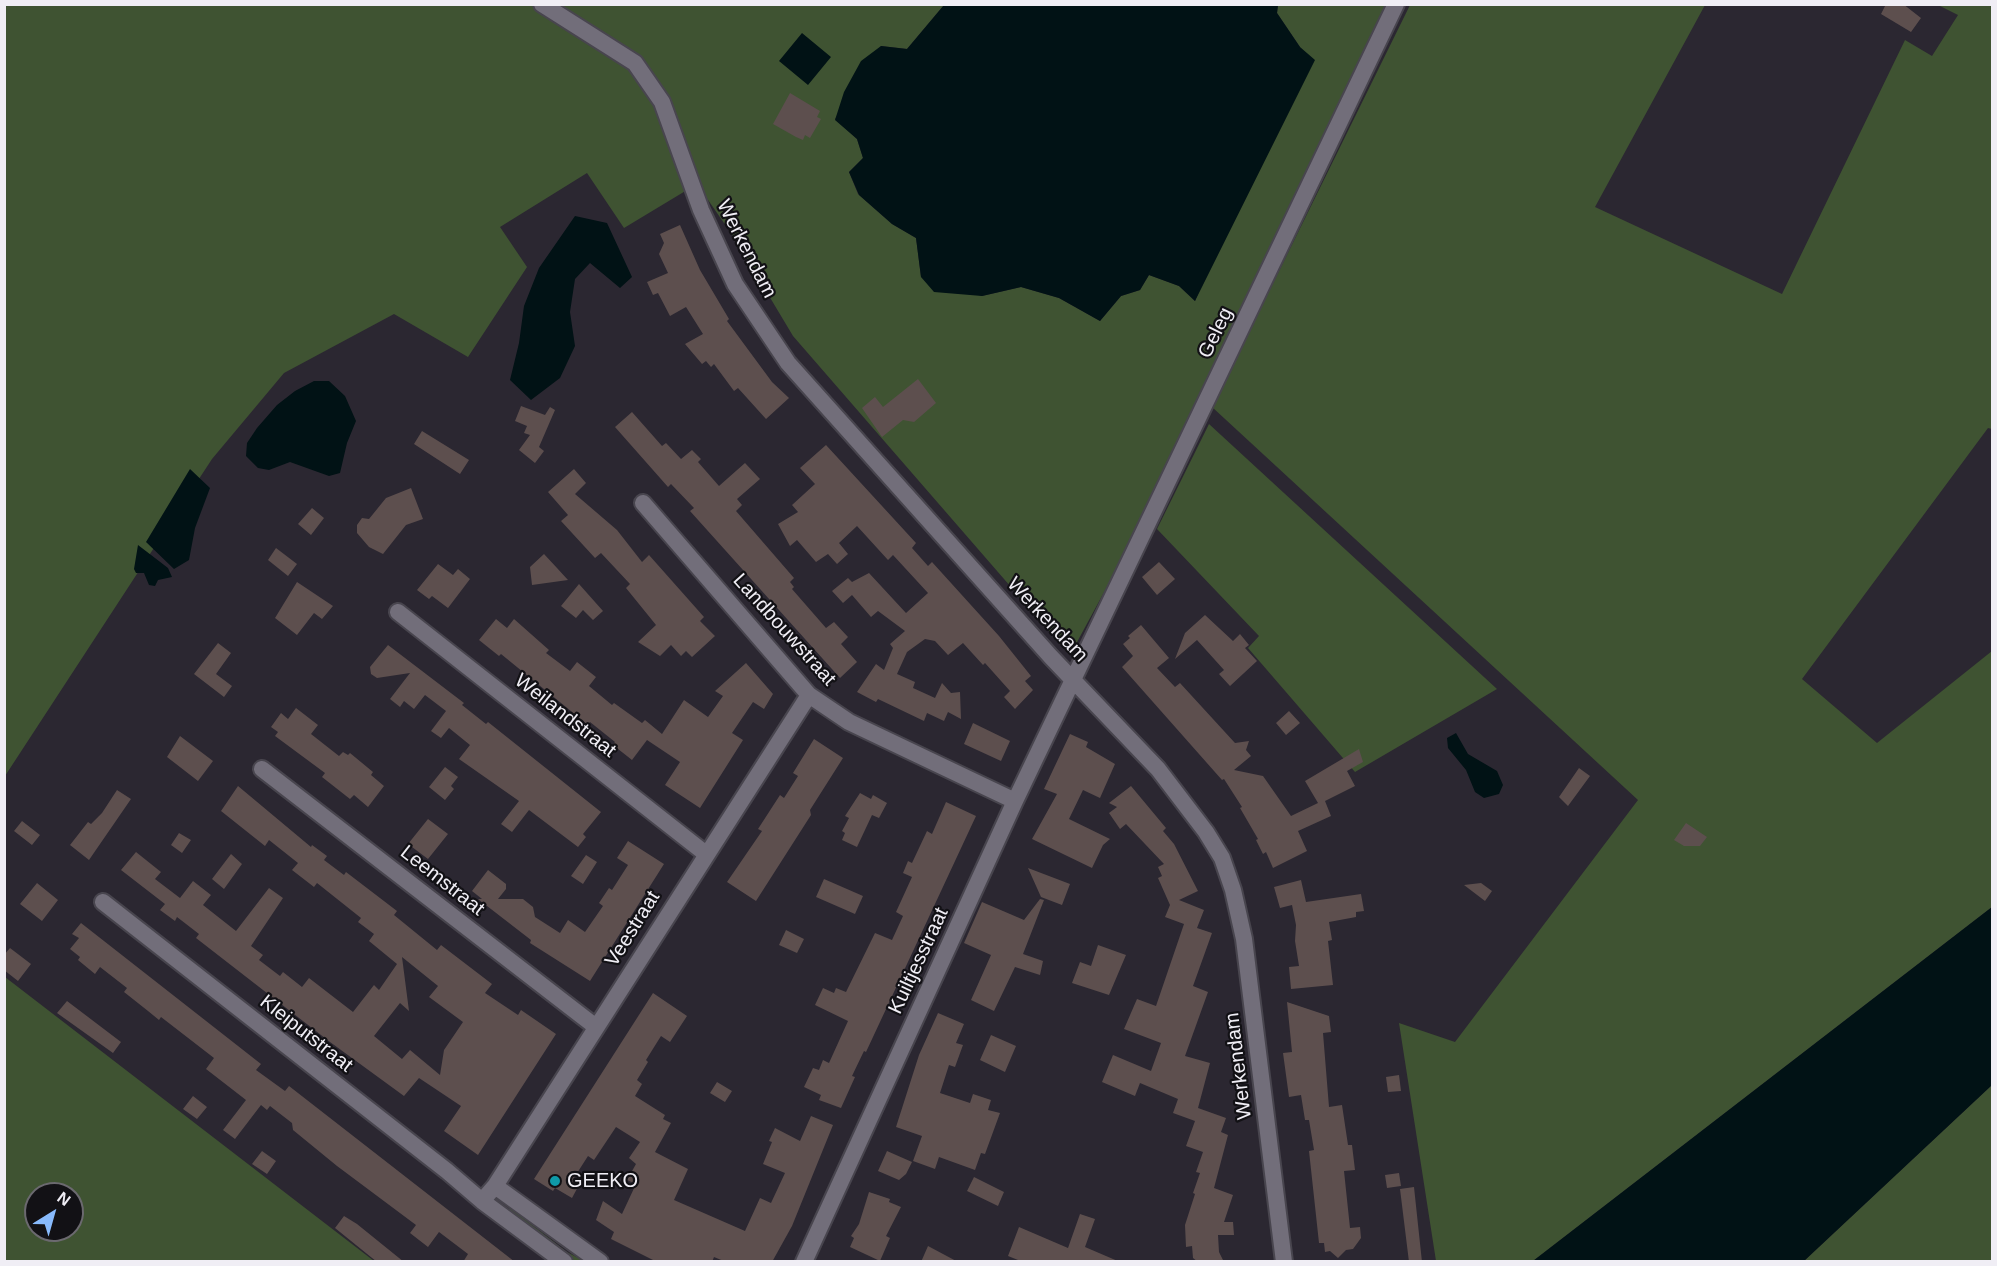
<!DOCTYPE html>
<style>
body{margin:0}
#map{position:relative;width:1997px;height:1266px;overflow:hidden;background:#2b2731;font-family:Helvetica,sans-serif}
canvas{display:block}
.frame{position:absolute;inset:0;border:6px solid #f0eef5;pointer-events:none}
.north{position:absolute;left:24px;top:1182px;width:60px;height:60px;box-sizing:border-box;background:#121115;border:2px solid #6b696f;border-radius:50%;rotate:37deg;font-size:16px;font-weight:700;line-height:24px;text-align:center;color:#f0eef5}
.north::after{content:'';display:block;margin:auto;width:21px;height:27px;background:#88bafc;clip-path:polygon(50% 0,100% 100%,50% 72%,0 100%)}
</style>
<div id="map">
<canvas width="1997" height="1266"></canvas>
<div class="frame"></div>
<div class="north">N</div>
</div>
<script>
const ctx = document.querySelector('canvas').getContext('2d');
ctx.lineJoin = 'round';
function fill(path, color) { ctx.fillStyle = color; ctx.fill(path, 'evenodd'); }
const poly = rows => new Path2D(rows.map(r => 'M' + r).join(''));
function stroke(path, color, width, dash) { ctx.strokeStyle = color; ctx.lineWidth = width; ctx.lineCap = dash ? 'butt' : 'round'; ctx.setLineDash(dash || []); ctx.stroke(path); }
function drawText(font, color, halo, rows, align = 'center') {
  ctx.font = font + ' Helvetica,sans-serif'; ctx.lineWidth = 4.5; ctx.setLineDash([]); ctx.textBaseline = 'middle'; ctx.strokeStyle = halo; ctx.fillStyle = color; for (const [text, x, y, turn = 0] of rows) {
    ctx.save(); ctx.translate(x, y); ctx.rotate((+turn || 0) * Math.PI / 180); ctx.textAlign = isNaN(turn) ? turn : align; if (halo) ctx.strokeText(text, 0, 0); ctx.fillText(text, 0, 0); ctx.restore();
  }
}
const green = poly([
 [5,5,944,5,907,49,881,46,835,119,857,139,863,158,849,172,858,194,892,224,916,238,921,277,982,296,1021,287,1059,298,1100,321,1121,296,1140,290,1149,275,1179,286,1195,301,1300,47,1277,13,1278,5,1387,5,1153,502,1070,655,793,336,735,239,697,184,624,228,587,173,500,227,527,267,468,357,394,314,284,373,212,459,5,776],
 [1410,5,1705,5,1595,207,1782,294,1905,40,1932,56,1958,15,1938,5,1992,5,1992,429,1988,428,1802,679,1877,743,1992,651,1992,907,1533,1261,1436,1261,1399,1023,1455,1042,1638,800,1212,407],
 [1209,424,1497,689,1355,772,1248,648,1259,636,1157,529],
 [5,977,374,1261,5,1261],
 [36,1194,72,1194,72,1230,36,1230],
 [1992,1085,1992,1261,1804,1261],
 [510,1208,567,1252,584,1261,572,1261,506,1211]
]);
const water = poly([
 [944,5,1278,5,1277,13,1300,47,1315,60,1195,301,1179,286,1149,275,1140,290,1121,296,1100,321,1059,298,1021,287,982,296,934,292,921,277,916,238,892,224,859,195,849,172,863,158,857,139,835,120,844,92,861,61,881,46,907,49],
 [802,33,831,57,808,85,779,61],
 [575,216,607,223,632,277,620,288,590,263,575,279,570,312,575,346,560,378,531,400,510,380,519,343,524,306,539,268],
 [314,381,329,381,345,396,356,421,347,443,340,473,329,476,290,462,269,470,258,468,246,456,247,443,257,428,277,405,295,391],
 [190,469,210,488,195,528,189,560,174,569,146,542],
 [138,545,168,568,172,577,158,580,155,586,149,585,144,573,136,573,134,569],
 [1456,733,1468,754,1497,771,1503,785,1499,794,1484,798,1475,792,1466,770,1448,748,1447,738],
 [1992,907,1992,1085,1804,1261,1533,1261]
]);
const building = poly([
 [1886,4,1903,4,1921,18,1911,32,1881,14],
 [790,93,820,111,817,117,821,119,810,138,805,135,803,140,796,137,773,124],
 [680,225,700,270,729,319,727,321,772,382,789,398,766,419,738,388,734,391,714,364,711,367,706,361,702,364,685,344,703,334,686,307,670,316,658,293,653,295,647,282,668,273,659,254,664,243,660,234],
 [918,379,936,403,914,422,903,420,882,437,862,408,875,397,883,407],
 [521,406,545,415,550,407,555,410,539,447,544,451,535,463,519,450,530,435,524,433,527,426,515,421],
 [632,412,662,446,666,443,681,459,692,450,701,459,698,462,719,486,745,463,760,479,737,499,742,505,736,511,794,578,790,582,794,587,792,589,826,628,834,622,848,637,841,644,857,662,840,678,690,511,694,508,671,484,668,487,615,427],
 [422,431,469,460,460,474,414,444],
 [826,445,916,543,912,548,928,566,932,562,999,636,1031,676,1025,681,1033,690,1015,709,1004,697,1010,691,985,663,983,665,963,643,948,655,935,641,925,639,907,652,897,674,915,682,913,688,935,698,942,683,951,693,960,692,961,719,948,712,944,721,927,713,924,721,878,699,876,702,857,692,876,664,884,670,893,648,890,644,905,631,878,611,871,617,852,595,843,603,832,591,848,578,852,582,869,573,906,613,928,593,893,555,888,560,857,526,839,543,848,554,837,564,828,554,816,562,797,540,790,546,778,524,798,512,792,505,815,484,800,468],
 [574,469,586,483,575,494,617,530,642,562,649,555,704,617,700,621,715,636,692,657,686,651,681,656,671,645,660,656,638,642,656,625,626,588,630,584,601,553,595,558,561,521,568,515,548,492],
 [411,488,423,519,406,525,383,554,369,547,357,533,357,525,362,518,369,519,386,498],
 [312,508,324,518,311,535,298,524],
 [276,548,297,564,288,576,268,560],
 [544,554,557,568,568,580,532,585,530,567],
 [1159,562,1175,579,1157,595,1142,577],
 [438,564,453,575,458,569,470,579,448,608,432,596,429,599,417,590],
 [297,582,333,606,322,619,314,613,297,635,275,618],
 [579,584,603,611,593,620,583,610,576,618,561,606],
 [1205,615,1233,641,1240,634,1249,645,1245,648,1257,661,1230,686,1219,674,1224,670,1197,640,1175,659,1185,633],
 [496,619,507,628,514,619,549,650,546,653,570,671,577,662,596,677,589,686,612,705,614,703,642,723,645,720,662,734,684,700,708,717,723,696,715,691,746,663,773,694,764,709,753,702,732,733,743,740,700,808,665,785,680,762,647,740,632,760,613,745,615,742,590,722,588,725,501,654,499,656,479,640],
 [1141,625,1169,658,1157,668,1175,687,1180,683,1235,743,1249,741,1246,750,1251,756,1234,770,1263,776,1291,816,1318,803,1305,781,1359,749,1363,762,1347,771,1355,786,1325,801,1331,816,1298,831,1307,851,1273,868,1266,852,1263,854,1256,840,1258,839,1240,808,1242,807,1224,779,1222,780,1122,667,1133,656,1123,644,1130,638,1128,636],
 [218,643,231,653,216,674,232,686,224,697,194,674],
 [388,645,464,703,462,705,486,724,488,722,601,812,583,834,586,837,578,847,529,810,512,832,501,824,519,801,459,759,470,745,449,728,441,738,431,731,446,711,425,695,414,709,404,701,400,707,390,699,410,673,377,678,371,674,370,667],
 [296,708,318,725,311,734,339,756,343,752,348,755,350,753,373,772,371,775,384,786,368,807,354,795,350,799,322,777,325,773,275,736,278,732,271,727,281,713,288,719],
 [1289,711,1300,723,1286,735,1276,723],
 [973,723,1010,741,1001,761,964,744],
 [1070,734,1088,742,1086,747,1115,764,1100,798,1083,790,1069,819,1110,839,1103,845,1092,868,1032,839,1057,794,1044,789],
 [180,736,213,761,198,781,167,757],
 [814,739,843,758,810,810,811,815,756,901,727,882,762,831,758,829,780,795,784,798,798,776,793,773],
 [445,767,458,777,451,786,454,789,445,800,429,787],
 [1579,768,1590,776,1568,806,1559,797],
 [238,786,311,847,312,845,327,856,324,860,344,875,346,872,397,911,394,915,437,950,441,945,492,984,485,993,518,1015,521,1010,556,1034,478,1155,444,1131,461,1106,419,1078,404,1096,330,1042,196,938,199,934,177,917,175,921,160,910,165,904,121,870,136,852,161,872,155,879,180,898,193,881,211,895,203,905,236,931,269,888,283,898,251,946,263,955,259,960,280,976,283,972,302,987,309,978,353,1012,374,985,379,990,397,964,369,941,374,934,358,922,361,918,317,883,314,887,292,870,298,863,269,840,265,846,221,811],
 [402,957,438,986,429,997,463,1022,444,1050,440,1075,410,1050,402,1059,374,1036,400,1003,409,1011],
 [1131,786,1166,828,1163,831,1174,844,1198,891,1179,900,1204,910,1197,928,1212,933,1193,986,1208,992,1185,1056,1210,1063,1198,1108,1226,1118,1221,1132,1228,1135,1214,1188,1233,1195,1224,1222,1233,1222,1234,1235,1218,1235,1219,1252,1224,1262,1198,1262,1193,1258,1192,1246,1186,1247,1185,1225,1195,1194,1193,1193,1200,1173,1196,1172,1203,1152,1186,1146,1195,1121,1173,1113,1178,1099,1140,1083,1135,1096,1102,1082,1113,1055,1151,1071,1161,1043,1124,1029,1137,999,1156,1006,1184,924,1165,917,1170,905,1158,878,1162,876,1158,867,1164,864,1126,824,1120,829,1109,813,1117,807,1109,803],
 [117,790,131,799,89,860,70,845,88,822,91,824,102,813],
 [860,793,871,799,873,795,887,803,879,818,872,815,857,847,842,840,845,833,842,831,849,818,845,816],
 [946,802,976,816,866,1052,864,1051,852,1076,855,1077,841,1108,819,1100,821,1095,804,1087,813,1068,819,1070,823,1060,829,1063,848,1021,815,1005,823,988,834,993,836,988,846,992,875,933,892,940,903,916,896,912,912,877,903,873,908,861,912,863,927,831,932,834],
 [428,819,448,834,428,859,408,844],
 [22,821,40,835,32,845,14,831],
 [1686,823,1707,837,1700,846,1684,846,1674,840],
 [179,833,191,840,182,853,171,845],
 [628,841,664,864,590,981,530,943,531,940,478,899,482,899,472,891,488,870,506,884,506,889,498,899,523,899,533,907,535,917,560,933,568,920,585,932,603,906,599,903,609,888,612,890,628,865,617,858],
 [231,854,242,864,224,889,212,879],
 [586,855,597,862,583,884,571,876],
 [1028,868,1070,884,1062,905,1041,897],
 [824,879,863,896,855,914,816,897],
 [1301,880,1306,902,1361,894,1364,911,1356,912,1356,917,1329,922,1332,940,1328,941,1333,985,1291,989,1289,967,1299,966,1295,941,1296,925,1292,905,1280,908,1274,887],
 [37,883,58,900,42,921,20,904],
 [1481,883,1492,891,1485,901,1464,885],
 [1040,899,1044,900,1023,954,1043,961,1040,975,1015,967,994,1011,971,1000,991,955,964,943,982,902,1024,920],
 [81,923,261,1064,256,1070,285,1091,289,1086,515,1262,463,1262,468,1254,439,1232,428,1247,410,1233,416,1225,337,1166,293,1130,292,1123,270,1106,267,1110,261,1105,235,1139,223,1130,246,1100,206,1069,214,1058,161,1017,159,1020,148,1011,124,992,127,988,100,967,95,974,78,960,80,957,70,949,79,938,72,934],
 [786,930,804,939,797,953,779,945],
 [1098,945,1126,955,1109,995,1072,983,1080,962,1091,966],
 [10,948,31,964,18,981,4,970,4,955],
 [653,993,687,1016,670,1042,661,1036,646,1060,648,1062,637,1080,642,1084,635,1096,665,1115,663,1119,671,1123,655,1152,688,1169,674,1200,745,1231,760,1198,771,1203,785,1173,763,1164,772,1142,769,1141,775,1128,800,1141,811,1116,833,1125,792,1226,772,1262,726,1262,714,1257,712,1262,657,1262,611,1239,614,1232,596,1220,603,1201,622,1214,636,1184,627,1180,636,1164,629,1158,640,1142,616,1127,594,1160,588,1156,572,1181,579,1185,572,1198,555,1188,553,1191,534,1179],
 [67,1001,121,1042,113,1053,57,1013],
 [1287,1002,1329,1016,1331,1032,1323,1033,1329,1107,1342,1105,1348,1145,1352,1145,1355,1170,1344,1171,1350,1228,1360,1227,1361,1238,1353,1249,1346,1250,1338,1258,1330,1251,1325,1252,1324,1243,1319,1243,1309,1151,1314,1150,1309,1120,1305,1120,1301,1095,1289,1097,1283,1053,1292,1052],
 [938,1013,964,1024,956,1043,963,1045,955,1067,949,1065,940,1093,970,1103,973,1094,991,1100,988,1110,1000,1113,985,1154,981,1153,975,1170,939,1157,935,1169,913,1161,922,1136,896,1127,919,1055],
 [991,1035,1016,1046,1005,1072,980,1060],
 [1399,1075,1401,1091,1388,1092,1386,1077],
 [717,1082,732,1091,725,1102,710,1093],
 [193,1096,207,1107,197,1119,183,1109],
 [262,1151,276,1161,267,1174,252,1164],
 [887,1151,912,1162,906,1174,899,1180,878,1171],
 [1399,1173,1401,1186,1387,1188,1385,1175],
 [974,1177,1004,1192,998,1206,967,1191],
 [1414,1187,1419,1234,1422,1262,1409,1262,1400,1189],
 [869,1192,890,1199,889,1202,901,1207,886,1236,890,1238,880,1261,850,1247,854,1238,851,1236,859,1224],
 [1080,1214,1095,1219,1085,1247,1120,1262,1023,1262,1008,1256,1019,1227,1068,1248],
 [344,1216,357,1224,404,1262,377,1262,335,1228],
 [928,1246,958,1262,921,1262]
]);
const street = poly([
 [542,4,635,63,662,102,701,210,735,284,788,363,1051,657,1158,769,1206,832,1222,858,1233,890,1244,939,1284,1262],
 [643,503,809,695,849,722,1015,801],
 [398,612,706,854],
 [262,769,596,1027],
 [103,902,447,1171,482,1201],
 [495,1186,809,695],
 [564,1262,482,1201,495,1186,600,1262],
 [804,1262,1015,801,1396,4]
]);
const markers = [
 [555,1181,6,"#0f9aa8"]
];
const streetNames = [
 ["Werkendam",746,249,63],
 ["Geleg",1216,333,-64],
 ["Werkendam",1047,620,47],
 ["Landbouwstraat",784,630,48],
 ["Weilandstraat",565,716,38],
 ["Leemstraat",442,881,38],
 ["Veestraat",633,929,-58],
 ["Kuiltjesstraat",919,961,-65],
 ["Kleiputstraat",306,1034,38],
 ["Werkendam",1239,1066,-97]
];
const poiNames = [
 ["GEEKO",567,1181]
];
fill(green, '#3f5332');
fill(water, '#011215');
fill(building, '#5d4f4e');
stroke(street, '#48454e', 20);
stroke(street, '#726e7a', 16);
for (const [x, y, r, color] of markers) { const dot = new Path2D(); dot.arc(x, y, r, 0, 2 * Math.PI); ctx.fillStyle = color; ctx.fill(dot); stroke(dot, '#121115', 2); }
drawText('20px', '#f0eef5', '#121115', streetNames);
drawText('20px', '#f0eef5', '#121115', poiNames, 'left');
</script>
